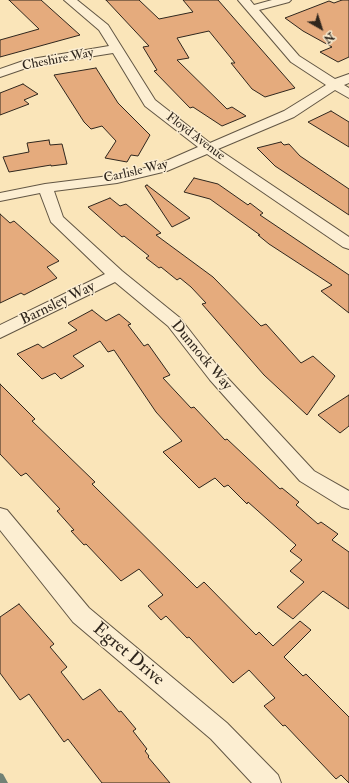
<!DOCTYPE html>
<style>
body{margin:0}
#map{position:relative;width:349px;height:783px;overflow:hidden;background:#fae5b9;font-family:"IM FELL Double Pica",serif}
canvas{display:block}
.north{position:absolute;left:301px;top:8px;width:40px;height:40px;-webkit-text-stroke:3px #fceed2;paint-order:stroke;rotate:141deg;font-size:11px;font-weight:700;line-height:16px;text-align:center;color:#2f261d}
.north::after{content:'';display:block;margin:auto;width:14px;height:18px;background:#2f261d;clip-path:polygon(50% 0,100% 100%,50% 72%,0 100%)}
</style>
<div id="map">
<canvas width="349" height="783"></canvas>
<div class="north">N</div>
</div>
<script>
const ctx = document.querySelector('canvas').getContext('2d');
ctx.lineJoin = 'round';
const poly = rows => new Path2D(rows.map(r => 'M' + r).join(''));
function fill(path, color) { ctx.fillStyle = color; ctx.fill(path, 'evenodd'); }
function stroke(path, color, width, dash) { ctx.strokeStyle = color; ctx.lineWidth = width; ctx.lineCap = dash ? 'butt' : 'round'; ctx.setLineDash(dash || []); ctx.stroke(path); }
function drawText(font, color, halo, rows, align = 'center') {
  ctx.font = font + ' "IM FELL Double Pica",serif'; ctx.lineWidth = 3; ctx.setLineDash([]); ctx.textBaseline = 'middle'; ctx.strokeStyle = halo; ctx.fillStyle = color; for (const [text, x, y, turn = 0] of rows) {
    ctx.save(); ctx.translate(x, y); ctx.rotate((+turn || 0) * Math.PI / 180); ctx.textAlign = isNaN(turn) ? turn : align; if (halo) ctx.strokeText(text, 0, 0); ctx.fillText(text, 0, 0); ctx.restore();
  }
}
const stream = poly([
 [0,773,3,774,8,783,0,783,0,773]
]);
const building = poly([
 [9,0,41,0,80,35,0,57,0,40,39,29,9,0],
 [106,0,139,0,159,19,193,12,183,0,218,0,295,88,265,97,252,89,231,63,235,63,209,31,177,38,189,58,177,60,227,109,232,107,246,116,222,126,193,107,190,108,154,71,157,70,143,47,149,46,106,0],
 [342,0,349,0,349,57,338,62,320,52,332,47,303,31,285,18,329,1,334,3,342,0],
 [96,68,118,103,150,135,138,156,131,155,127,162,105,158,116,141,102,126,91,129,84,122,54,75,96,68],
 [23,84,38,94,24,100,29,104,0,115,0,93,23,84],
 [331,111,349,122,349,147,308,122,331,111],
 [49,140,50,145,62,144,67,164,51,166,51,165,9,172,3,157,29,152,27,143,49,140],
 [281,142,284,145,289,144,300,156,349,189,349,215,275,166,257,148,281,142],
 [194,178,218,184,248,205,250,203,263,213,260,215,349,275,349,313,321,291,332,285,269,244,258,235,260,235,210,199,184,192,194,178],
 [147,185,190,218,172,227,145,186,147,185],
 [110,198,120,206,126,204,161,233,156,235,213,277,261,326,266,324,301,363,313,356,335,376,307,415,264,375,202,304,206,303,191,287,180,278,177,280,161,267,159,268,146,258,149,256,124,236,122,237,88,207,110,198],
 [0,214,10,223,14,221,59,261,47,267,57,278,24,295,21,293,0,303,0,214],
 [92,310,106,321,119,314,131,324,128,325,144,346,148,344,170,375,163,378,191,408,194,407,225,440,227,439,280,489,282,488,299,502,296,505,318,524,321,522,338,534,332,540,349,552,349,609,323,591,293,619,277,607,304,582,290,571,302,560,290,551,296,545,248,502,247,504,228,485,224,487,215,478,199,488,163,452,182,441,156,412,114,350,108,352,100,341,73,356,84,366,61,379,55,373,42,379,17,354,38,344,43,348,77,330,68,323,92,310],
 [0,384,35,419,32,421,95,482,92,484,197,588,204,582,256,635,259,632,273,646,300,621,311,630,284,657,303,676,306,674,349,717,349,783,341,775,336,779,285,725,283,726,264,706,275,698,249,670,233,683,189,637,187,638,166,616,161,620,148,606,163,595,139,569,121,581,86,544,84,545,71,531,74,530,57,511,60,509,26,473,21,476,0,454,0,384],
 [349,395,349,426,340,433,318,415,349,395],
 [19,604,54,644,50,647,67,667,61,672,83,700,100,689,119,712,121,711,136,729,133,731,147,749,145,751,149,756,148,757,170,783,102,783,68,739,64,742,29,694,20,700,0,673,0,617,19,604]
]);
const minor = poly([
 [64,0,77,0,108,25,155,100,210,143,284,111,326,85,291,62,238,0,250,0,254,5,272,0,291,0,289,2,259,10,299,56,335,79,349,74,349,83,344,85,349,88,349,98,335,90,294,117,218,149,349,237,349,249,343,247,207,154,167,171,117,183,54,191,63,217,122,271,180,318,222,372,314,471,349,491,349,509,342,507,300,481,210,380,168,326,115,282,0,338,0,325,105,274,51,222,40,193,0,201,0,193,45,184,117,175,157,165,198,147,145,106,113,53,32,66,0,77,0,69,26,60,109,46,99,30,64,0],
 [0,508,7,510,89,608,227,723,278,775,281,783,252,783,211,739,73,622,0,530,0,508]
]);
const farStreetnames = [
 ["Cheshire Way",58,60,-11],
 ["Floyd Avenue",195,137,37],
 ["Carlisle Way",136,172,-13]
];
const streetNames = [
 ["Barnsley Way",58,304,-26],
 ["Dunnock Way",201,356,50]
];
const nearStreetnames = [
 ["Egret Drive",128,655,40]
];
fill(stream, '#728276');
fill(building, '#e5ab7d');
stroke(building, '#2f261d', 1);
stroke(minor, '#625644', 2);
fill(minor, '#fceed2');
drawText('13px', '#2f261d', '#fceed2', farStreetnames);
drawText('15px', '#2f261d', '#fceed2', streetNames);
drawText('18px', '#2f261d', '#fceed2', nearStreetnames);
</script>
